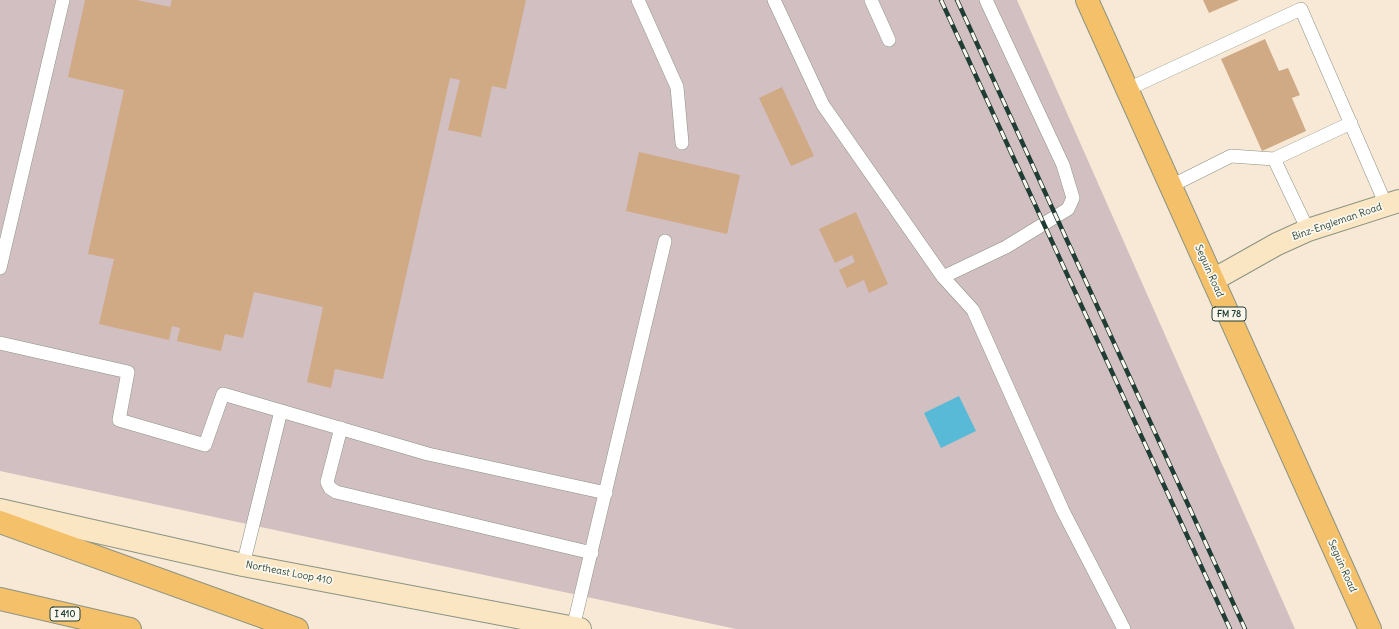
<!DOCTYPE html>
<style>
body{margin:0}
canvas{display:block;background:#f7e9d5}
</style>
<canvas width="1399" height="629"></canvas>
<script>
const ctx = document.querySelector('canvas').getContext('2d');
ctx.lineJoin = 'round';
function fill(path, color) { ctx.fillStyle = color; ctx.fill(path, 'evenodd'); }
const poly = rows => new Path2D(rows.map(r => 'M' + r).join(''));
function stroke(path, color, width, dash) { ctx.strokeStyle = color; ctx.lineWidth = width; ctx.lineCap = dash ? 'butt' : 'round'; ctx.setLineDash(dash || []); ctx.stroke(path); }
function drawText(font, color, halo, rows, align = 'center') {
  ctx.font = font + ' Delius,sans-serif'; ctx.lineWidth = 3.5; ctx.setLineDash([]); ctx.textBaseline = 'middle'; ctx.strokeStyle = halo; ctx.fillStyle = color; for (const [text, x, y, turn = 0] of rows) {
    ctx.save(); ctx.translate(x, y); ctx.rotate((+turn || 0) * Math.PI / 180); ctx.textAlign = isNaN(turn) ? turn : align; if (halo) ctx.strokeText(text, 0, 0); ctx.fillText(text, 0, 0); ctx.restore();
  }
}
const industrial = poly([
 [0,0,1017,0,1295,629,736,629,0,471]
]);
const water = poly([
 [959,396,976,431,941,448,924,413]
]);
const building = poly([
 [85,0,137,0,170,7,172,0,526,0,506,89,492,86,481,137,448,130,460,80,450,78,383,379,335,369,331,388,307,382,323,307,254,292,243,338,225,334,221,351,177,341,180,328,172,326,169,340,99,324,114,259,88,254,124,90,68,77],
 [1203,0,1239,0,1209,13],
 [1265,39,1279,71,1288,68,1300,95,1292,98,1306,131,1262,151,1221,59],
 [782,87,814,156,791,166,759,98],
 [639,152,740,175,727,234,626,211],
 [856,212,888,284,869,293,864,280,847,288,839,270,855,262,852,255,835,263,819,229]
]);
const lane = poly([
 [638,0,677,87,682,143],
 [774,0,823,105,943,277,973,310,1063,511,1124,629],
 [871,0,889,40],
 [1128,89,1301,9,1386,205],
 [1274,159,1351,123],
 [1171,186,1231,156,1274,159,1308,230],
 [0,268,63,0],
 [943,277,1006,247,1068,209,1073,198,1063,165,986,0],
 [0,343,128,372,119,420,205,445,223,394,428,454,606,493],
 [341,428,327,482,330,488,336,492,592,553],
 [243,565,281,411],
 [573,628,665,241]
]);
const secondary = poly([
 [1213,280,1277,244,1308,230,1399,201],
 [0,510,243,565,580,629]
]);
const primary = poly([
 [1087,0,1370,629]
]);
const highway = poly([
 [0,522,297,629],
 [0,599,130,629]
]);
const rail = poly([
 [941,0,1230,629],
 [957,0,1245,629]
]);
const shields = [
 [1229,314,34],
 [65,614,30]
];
const shieldNames = [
 ["FM 78",1229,314],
 ["I 410",65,614]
];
const streetNames = [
 ["Binz-Engleman Road",1337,222,-19],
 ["Seguin Road",1209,271,66],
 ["Seguin Road",1342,566,66],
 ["Northeast Loop 410",289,573,11]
];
fill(industrial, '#d2bfc1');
fill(water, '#58bad6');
fill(building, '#d0a985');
stroke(lane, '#8b9384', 14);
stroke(secondary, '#8b9384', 24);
stroke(primary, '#8b9384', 24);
stroke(highway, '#8b9384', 24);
stroke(lane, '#fff', 13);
stroke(secondary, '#fbe6c3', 22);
stroke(primary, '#f4c16a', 22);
stroke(highway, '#f4c16a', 22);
stroke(rail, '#1f3d34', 4.5);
stroke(rail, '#fbf7ec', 3, [9]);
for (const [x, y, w] of shields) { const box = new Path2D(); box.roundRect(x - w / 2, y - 7, w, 14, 3); ctx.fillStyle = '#fbf7ec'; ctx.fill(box); stroke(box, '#1f3d34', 1); }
drawText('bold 9px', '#1f3d34', null, shieldNames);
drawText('10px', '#1f3d34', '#fbf7ec', streetNames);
</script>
